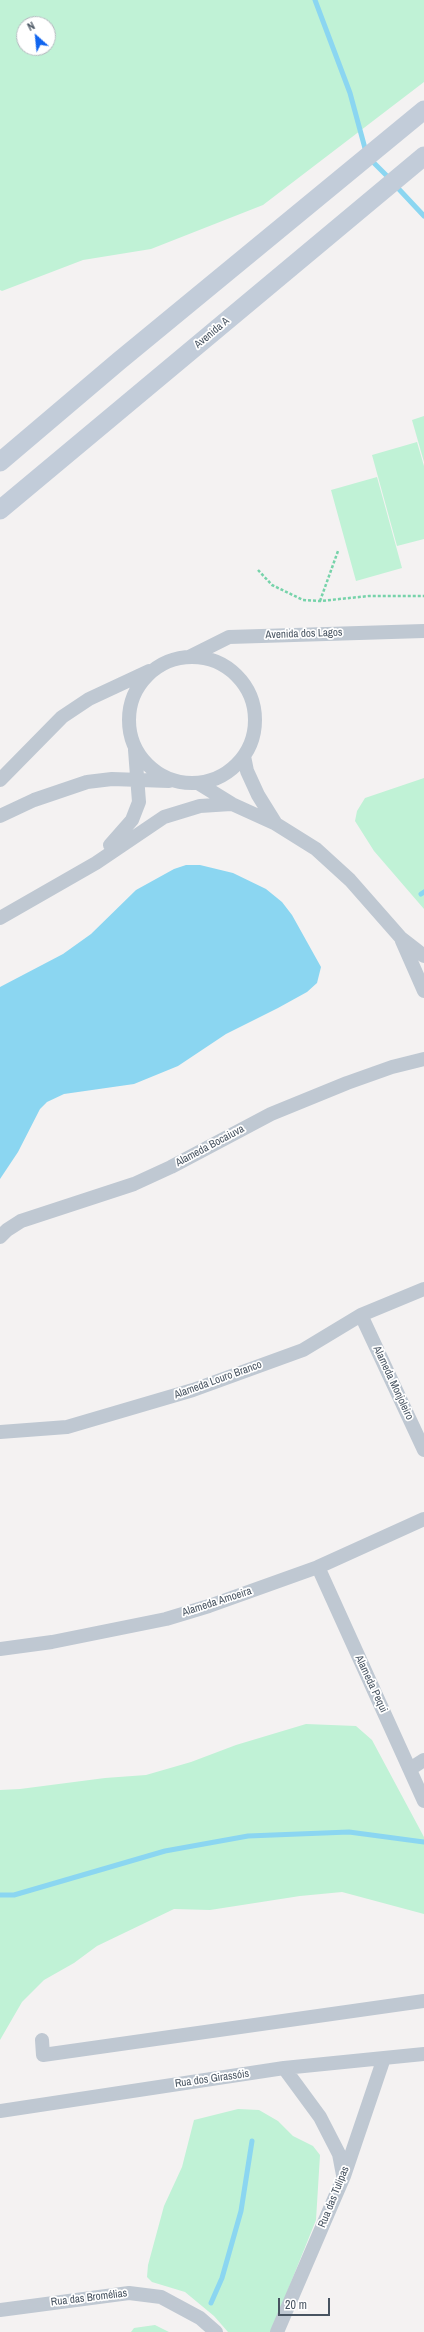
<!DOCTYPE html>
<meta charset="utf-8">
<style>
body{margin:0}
#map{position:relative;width:424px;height:2332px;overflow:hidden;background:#f4f2f2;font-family:"Archivo Narrow",sans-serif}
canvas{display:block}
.north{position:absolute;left:16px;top:16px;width:40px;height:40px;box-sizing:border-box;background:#fff;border:1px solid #b6bbc0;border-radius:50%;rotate:333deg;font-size:11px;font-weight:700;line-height:16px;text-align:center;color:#485461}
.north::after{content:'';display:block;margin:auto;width:14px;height:18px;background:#1165ef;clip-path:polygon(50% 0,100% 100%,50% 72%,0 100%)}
.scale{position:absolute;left:278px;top:2298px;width:52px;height:18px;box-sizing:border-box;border:2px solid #485461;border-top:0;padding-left:5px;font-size:12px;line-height:14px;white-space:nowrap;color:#485461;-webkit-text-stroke:3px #fff;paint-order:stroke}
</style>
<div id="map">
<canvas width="424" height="2332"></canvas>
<div class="north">N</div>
<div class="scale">20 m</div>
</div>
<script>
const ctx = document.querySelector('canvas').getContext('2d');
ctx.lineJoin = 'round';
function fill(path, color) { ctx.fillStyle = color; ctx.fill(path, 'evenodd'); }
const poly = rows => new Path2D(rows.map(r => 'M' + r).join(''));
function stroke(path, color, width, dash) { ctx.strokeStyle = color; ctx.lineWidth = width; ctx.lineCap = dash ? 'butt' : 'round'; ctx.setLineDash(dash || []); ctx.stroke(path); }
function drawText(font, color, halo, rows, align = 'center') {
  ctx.font = font + ' "Archivo Narrow",sans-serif'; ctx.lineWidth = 3.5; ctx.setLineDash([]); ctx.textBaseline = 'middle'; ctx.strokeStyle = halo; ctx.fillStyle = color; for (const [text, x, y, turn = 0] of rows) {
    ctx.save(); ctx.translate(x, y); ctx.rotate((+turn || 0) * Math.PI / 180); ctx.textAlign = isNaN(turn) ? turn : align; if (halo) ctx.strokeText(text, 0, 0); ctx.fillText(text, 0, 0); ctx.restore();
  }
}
const green = poly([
 [0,0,424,0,424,82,263,205,151,249,83,260,2,291,0,290],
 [24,24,48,24,48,48,24,48],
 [424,416,424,462,412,420],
 [417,442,424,466,424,539,397,546,372,455],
 [377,477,402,568,356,581,331,490],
 [424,778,424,909,374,851,355,821,357,811,365,798],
 [306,1724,356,1726,372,1740,424,1837,424,1914,342,1892,300,1896,210,1910,174,1909,97,1946,74,1963,44,1980,22,2002,0,2040,0,1790,20,1789,105,1778,146,1775,191,1762,236,1745],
 [238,2109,259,2110,278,2121,293,2136,313,2146,320,2155,316,2220,271,2332,228,2332,214,2316,185,2292,152,2282,147,2277,148,2265,164,2206,182,2167,194,2120],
 [155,2325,169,2332,131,2332,134,2328]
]);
const water = poly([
 [186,865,200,865,233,873,266,889,282,902,292,915,321,967,317,983,307,992,278,1008,226,1034,178,1066,134,1084,64,1094,47,1102,40,1109,18,1152,0,1179,0,987,63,954,91,934,136,890,174,869]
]);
const stream = poly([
 [315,0,350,93,366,152],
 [370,159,390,179],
 [395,185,424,216],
 [421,894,424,892],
 [0,1895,14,1895,165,1851,248,1836,349,1832,424,1842],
 [211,2303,222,2278,241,2211,252,2141]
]);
const path = poly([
 [258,570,272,585,303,600,320,601,369,596,424,596],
 [320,601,338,551]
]);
const street = poly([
 '129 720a63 63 0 1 1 126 0a63 63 0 1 1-126 0Z',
 [189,657,229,637,424,631],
 [244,756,247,771,258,795,276,824],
 [0,780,62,717,89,699,149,671],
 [198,783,232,804,276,824,316,849,350,880,401,938,424,956],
 [0,816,34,800,87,782,112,779,169,781],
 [110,845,132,820,139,802,135,750],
 [0,918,96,863,164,817,200,806,231,804],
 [402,941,424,991],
 [0,1237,7,1230,21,1221,134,1184,171,1167,271,1114,347,1083,392,1067,424,1059],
 [361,1315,424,1450],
 [0,1432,67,1427,193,1390,303,1350,361,1315,424,1289],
 [318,1567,424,1801],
 [0,1649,52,1642,166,1619,209,1606,318,1567,424,1519],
 [410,1769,424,1760],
 [42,2040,43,2055,424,2001],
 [284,2068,320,2117,339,2154,343,2175],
 [0,2111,284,2068,424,2054],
 [0,2310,129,2293,161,2297,200,2318,216,2332],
 [277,2332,344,2176,384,2058]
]);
const secondary = poly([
 [0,462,119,361,424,110],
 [0,510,424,156]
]);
const streetNames = [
 ["Avenida A",212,333,-40],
 ["Avenida dos Lagos",304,634,-2],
 ["Alameda Bocaiuva",210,1146,-28],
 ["Alameda Louro Branco",218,1380,-20],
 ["Alameda Monjoleiro",393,1383,65],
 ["Alameda Amoeira",217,1602,-18],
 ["Alameda Pequi",371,1684,65],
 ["Rua dos Girassóis",212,2079,-8],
 ["Rua das Tulipas",334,2197,-68],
 ["Rua das Bromélias",89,2298,-7]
];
fill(green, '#c0f2d6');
fill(water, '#8bd6f1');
stroke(stream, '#8bd6f1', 5);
stroke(path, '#76d3aa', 2.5, [3, 2]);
stroke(street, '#bfc8d2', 14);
stroke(secondary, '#c2ccd9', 19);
drawText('11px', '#485461', '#fff', streetNames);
</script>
